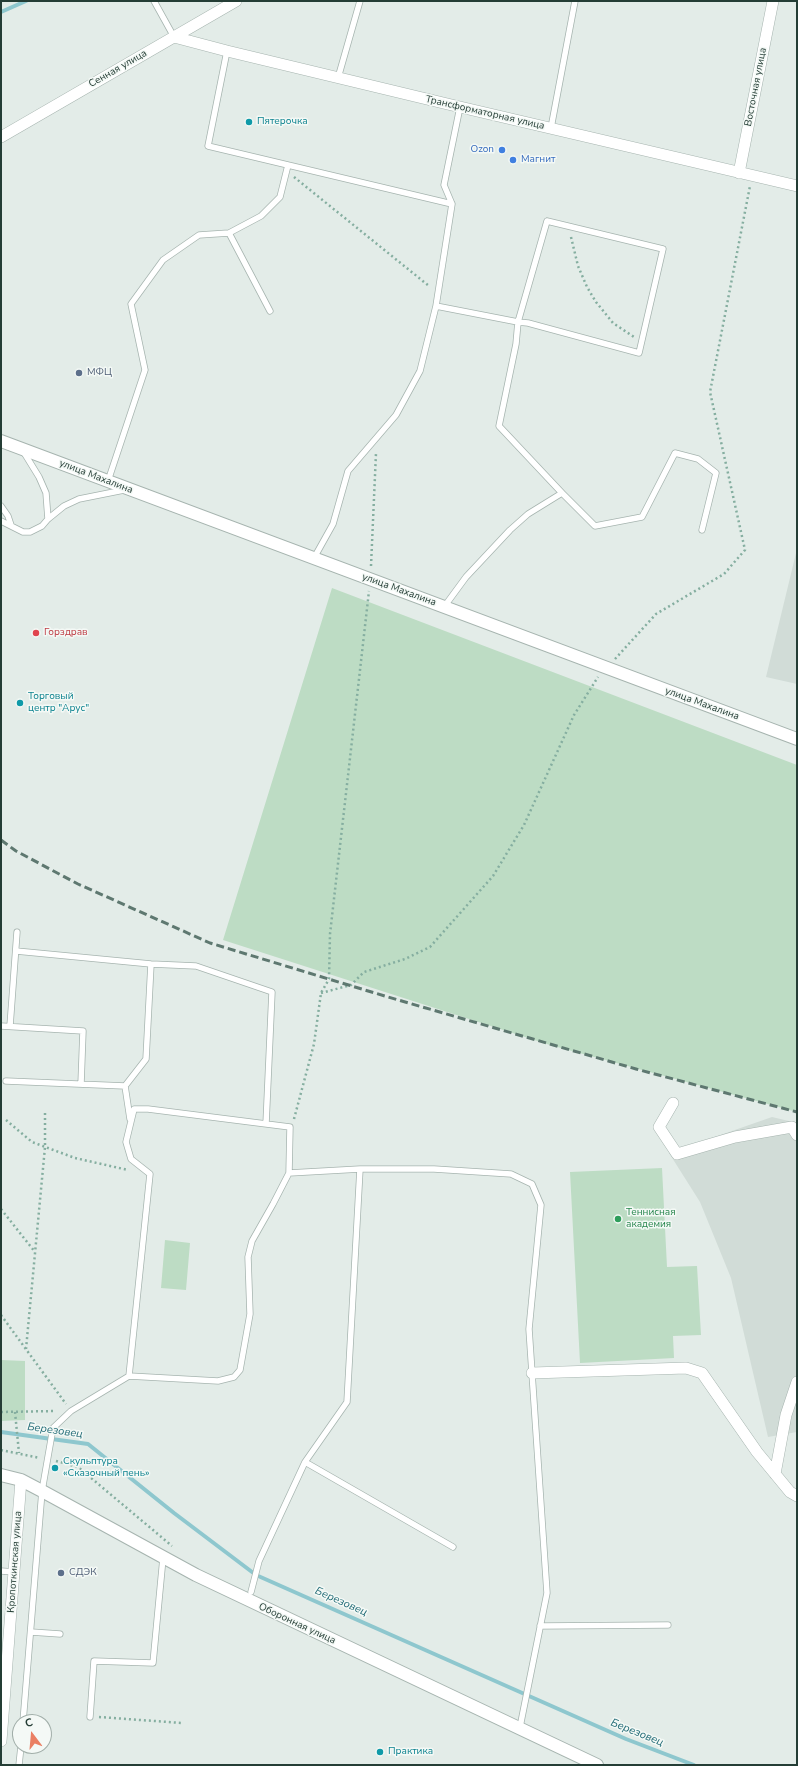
<!DOCTYPE html>
<meta charset="utf-8">
<style>
body{margin:0}
#map{position:relative;width:798px;height:1766px;overflow:hidden;background:#e3ece8;font-family:"Nunito Sans",sans-serif}
canvas{display:block}
.frame{position:absolute;inset:0;border:2px solid #243d35;pointer-events:none}
.north{position:absolute;left:12px;top:1714px;width:40px;height:40px;box-sizing:border-box;background:#f4f9f6;border:1px solid #a1aea9;border-radius:50%;rotate:344deg;font-size:11px;font-weight:700;line-height:16px;text-align:center;color:#243d35}
.north::after{content:'';display:block;margin:auto;width:14px;height:18px;background:#ea7f63;clip-path:polygon(50% 0,100% 100%,50% 72%,0 100%)}
</style>
<div id="map">
<canvas width="798" height="1766"></canvas>
<div class="frame"></div>
<div class="north">С</div>
</div>
<script>
const ctx = document.querySelector('canvas').getContext('2d');
ctx.lineJoin = 'round';
function fill(path, color) { ctx.fillStyle = color; ctx.fill(path, 'evenodd'); }
const poly = rows => new Path2D(rows.map(r => 'M' + r).join(''));
function stroke(path, color, width, dash) { ctx.strokeStyle = color; ctx.lineWidth = width; ctx.lineCap = dash ? 'butt' : 'round'; ctx.setLineDash(dash || []); ctx.stroke(path); }
function drawText(font, color, halo, rows, align = 'center') {
  ctx.font = font + ' "Nunito Sans",sans-serif'; ctx.lineWidth = 3; ctx.setLineDash([]); ctx.textBaseline = 'middle'; ctx.strokeStyle = halo; ctx.fillStyle = color; for (const [text, x, y, turn = 0] of rows) {
    ctx.save(); ctx.translate(x, y); ctx.rotate((+turn || 0) * Math.PI / 180); ctx.textAlign = isNaN(turn) ? turn : align; if (halo) ctx.strokeText(text, 0, 0); ctx.fillText(text, 0, 0); ctx.restore();
  }
}
const built = poly([
 [797,549,797,684,766,677],
 [772,1117,797,1123,797,1432,768,1437,731,1278,700,1202,669,1153]
]);
const green = poly([
 [332,588,797,765,797,1112,550,1045,223,940],
 [662,1168,667,1267,697,1266,701,1335,673,1336,674,1358,580,1363,570,1172],
 [165,1240,190,1243,186,1290,161,1288],
 [1,1360,25,1361,25,1420,1,1421]
]);
const stream = poly([
 [1,12,26,1],
 [1,1432,88,1444,174,1513,256,1575,626,1739,694,1765]
]);
const path = poly([
 [294,177,429,286],
 [571,237,578,266,587,287,596,302,613,323,634,337],
 [371,566,376,453],
 [615,659,656,614,724,574,745,550,710,392,750,186],
 [321,993,351,985,364,972,405,959,430,947,493,876,524,825,574,715,598,677],
 [294,1119,314,1044,321,993,329,979,330,934,369,591],
 [6,1120,32,1142,75,1158,128,1170],
 [1,1209,35,1252],
 [1,1315,66,1404],
 [26,1349,45,1147,45,1111],
 [1,1412,56,1411],
 [15,1412,19,1453],
 [1,1450,40,1458],
 [56,1461,78,1467,172,1546],
 [99,1717,182,1723]
]);
const service = poly([
 [154,1,174,37],
 [227,51,208,146,452,204],
 [338,78,360,1],
 [551,128,575,1],
 [547,221,663,249,639,353,528,323,518,322,547,221],
 [229,233,270,311],
 [436,306,452,204,444,185,460,107],
 [23,451,39,477,46,493,48,519],
 [108,481,145,370,131,304,163,260,199,235,229,233,261,216,280,197,288,165],
 [1,506,8,516,11,525],
 [1,521,23,532,30,532,42,526,48,519,64,506,79,499,124,490],
 [314,558,333,524,348,471,396,415,420,371,436,306,518,322,516,344,499,426,562,493],
 [444,607,466,577,510,530,528,514,562,493,595,526,642,517,675,453,698,459,716,473,702,530],
 [16,951,151,964,196,966,272,992,266,1124],
 [1,1026,83,1031,81,1084],
 [10,1026,17,932],
 [6,1081,125,1086,130,1119],
 [125,1086,146,1059,151,964],
 [289,1173,360,1169,434,1169,511,1174,532,1184,541,1205,529,1329,547,1593,520,1727],
 [305,1462,347,1402,360,1169],
 [1,1571,14,1572],
 [251,1592,259,1561,305,1462,453,1547],
 [540,1626,668,1625],
 [31,1632,60,1634],
 [90,1717,94,1661,153,1663,163,1558],
 [23,1722,42,1491,53,1428,71,1411,129,1376,218,1381,234,1377,240,1370,250,1314,248,1257,252,1241,273,1204,289,1173,290,1127,148,1109,134,1109,126,1142,131,1159,150,1174,129,1376],
 [19,1765,21,1746]
]);
const minor = poly([
 [174,37,227,51,460,107,797,186],
 [1,137,236,1],
 [739,173,773,1],
 [673,1103,659,1127,677,1154,735,1137,792,1127,797,1135],
 [532,1373,686,1368,702,1373,757,1452,790,1492,797,1496],
 [775,1474,786,1415,797,1382],
 [1,1741,21,1480]
]);
const tertiary = poly([
 [1,441,797,739],
 [1,1475,21,1480,42,1491,196,1575,597,1765]
]);
const rail = poly([
 [1,840,16,851,78,884,210,943,388,997,636,1069,797,1112]
]);
const markers = [
 [249,122,4,"#0f9aa8"],
 [502,150,4,"#3f7fe0"],
 [513,160,4,"#3f7fe0"],
 [79,373,4,"#5c6f8a"],
 [36,633,4,"#e0444e"],
 [20,703,4,"#0f9aa8"],
 [618,1219,4,"#2e9e5b"],
 [55,1468,4,"#0f9aa8"],
 [61,1573,4,"#5c6f8a"],
 [380,1752,4,"#0f9aa8"]
];
const streetNames = [
 ["Сенная улица",118,69,-30],
 ["Восточная улица",756,87,-79],
 ["Трансформаторная улица",485,113,13],
 ["улица Махалина",96,477,21],
 ["улица Махалина",399,590,20],
 ["улица Махалина",702,704,20],
 ["Кропоткинская улица",15,1562,-86],
 ["Оборонная улица",297,1624,25]
];
const cultureNames = [
 ["Пятерочка",257,122],
 ["Торговый",28,697],
 ["центр \"Арус\"",28,709],
 ["Скульптура",63,1462],
 ["«Сказочный пень»",63,1474],
 ["Практика",388,1752]
];
const shopNames = [
 ["Ozon",494,150],
 ["Магнит",521,160,"left"]
];
const serviceNames = [
 ["МФЦ",87,373],
 ["СДЭК",69,1573]
];
const healthNames = [
 ["Горздрав",44,633]
];
const leisureNames = [
 ["Теннисная",626,1213],
 ["академия",626,1225]
];
const waterNames = [
 ["Березовец",55,1431,8],
 ["Березовец",341,1602,24],
 ["Березовец",637,1733,22]
];
fill(built, '#d1dcd7');
fill(green, '#bddcc4');
stroke(stream, '#8ec7ce', 4);
stroke(service, '#a6b4af', 7);
stroke(minor, '#a6b4af', 12);
stroke(tertiary, '#a6b4af', 14);
stroke(path, '#85aea0', 2.5, [2, 3]);
stroke(service, '#fff', 5.5);
stroke(minor, '#fff', 11);
stroke(tertiary, '#fff', 12);
stroke(rail, '#5e7870', 3, [8, 4]);
for (const [x, y, r, color] of markers) { const dot = new Path2D(); dot.arc(x, y, r, 0, 2 * Math.PI); ctx.fillStyle = color; ctx.fill(dot); stroke(dot, '#f4f9f6', 1.5); }
drawText('10px', '#243d35', '#f4f9f6', streetNames);
drawText('10px', '#0d838f', '#f4f9f6', cultureNames, 'left');
drawText('10px', '#366cbe', '#f4f9f6', shopNames, 'right');
drawText('10px', '#4e5e75', '#f4f9f6', serviceNames, 'left');
drawText('10px', '#be3a42', '#f4f9f6', healthNames, 'left');
drawText('10px', '#27864d', '#f4f9f6', leisureNames, 'left');
drawText('italic 11px', '#216b76', '#f4f9f6', waterNames);
</script>
